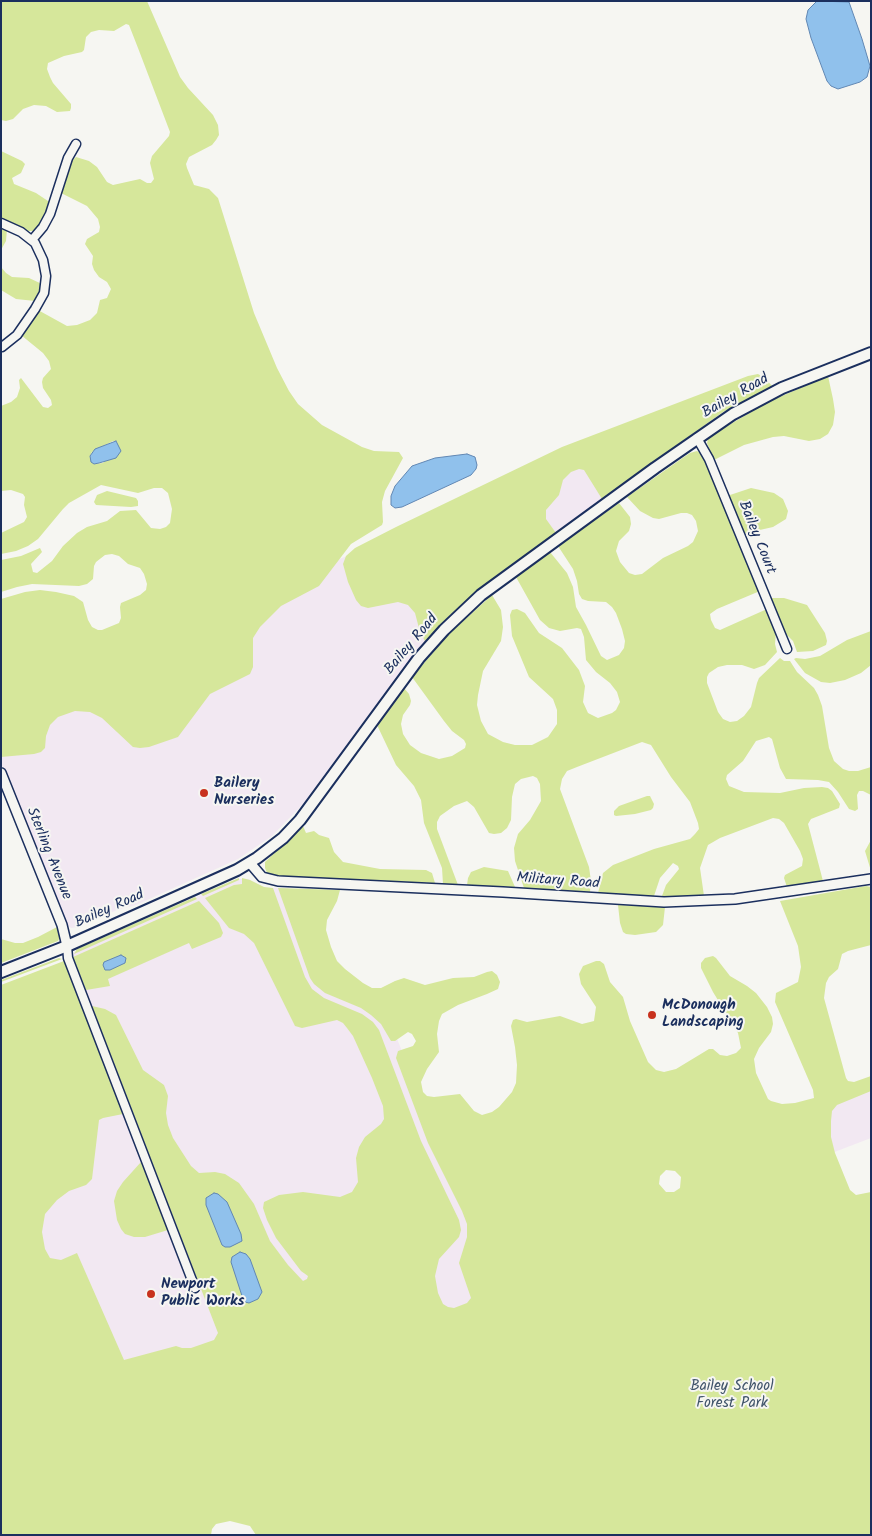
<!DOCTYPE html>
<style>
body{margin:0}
#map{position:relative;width:872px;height:1536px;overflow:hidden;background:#f6f6f2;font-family:Kalam,sans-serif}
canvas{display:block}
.frame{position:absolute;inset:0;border:2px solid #1b2f5e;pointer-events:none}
</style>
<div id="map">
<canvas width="872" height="1536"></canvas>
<div class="frame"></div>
</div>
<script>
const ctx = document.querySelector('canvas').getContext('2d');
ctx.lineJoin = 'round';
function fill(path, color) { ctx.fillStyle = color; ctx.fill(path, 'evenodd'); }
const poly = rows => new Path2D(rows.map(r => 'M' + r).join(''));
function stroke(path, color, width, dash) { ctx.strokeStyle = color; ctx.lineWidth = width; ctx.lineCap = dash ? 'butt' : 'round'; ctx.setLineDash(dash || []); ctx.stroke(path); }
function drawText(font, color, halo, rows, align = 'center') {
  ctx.font = font + ' Kalam,sans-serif'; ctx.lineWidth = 4; ctx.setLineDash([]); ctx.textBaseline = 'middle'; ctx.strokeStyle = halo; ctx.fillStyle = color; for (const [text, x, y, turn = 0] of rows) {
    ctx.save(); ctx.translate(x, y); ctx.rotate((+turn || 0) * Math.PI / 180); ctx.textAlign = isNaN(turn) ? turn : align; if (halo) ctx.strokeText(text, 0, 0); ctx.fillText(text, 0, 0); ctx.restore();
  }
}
const built = poly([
 [723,412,486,584,450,615,403,668,303,804,272,836,238,859,136,905,117,910,78,927,71,928,66,924,35,851,1,763,1,691,693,421],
 [237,879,248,879,264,887,272,888,288,888,330,965,389,1018,511,1332,22,1522,1,1231,103,1061,194,1300,201,1294,74,960,74,952],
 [871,1090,871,1138,824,1156,807,1114]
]);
const green = poly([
 [1,1,147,1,180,77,188,88,213,115,218,125,219,135,216,140,212,145,189,157,186,164,187,168,194,185,209,189,218,198,254,313,277,368,289,391,298,404,322,425,362,447,374,451,399,452,403,458,385,491,382,502,383,522,382,525,351,544,319,586,281,606,260,627,253,638,253,667,250,674,210,694,178,737,149,747,140,748,133,747,102,718,90,712,75,711,58,717,50,725,46,736,45,748,41,752,34,754,1,757,1,599,25,592,40,590,56,592,74,596,83,602,88,620,92,627,98,630,102,630,119,623,121,618,120,607,121,603,140,595,146,590,147,584,144,574,140,568,128,564,119,556,112,554,105,555,96,562,94,566,93,579,87,584,79,586,32,584,17,587,1,592,1,560,21,556,40,548,42,552,31,564,33,572,37,573,52,561,63,546,77,533,87,527,107,521,120,511,136,510,151,528,160,529,166,527,170,523,172,509,168,493,162,488,154,488,138,493,101,485,69,503,63,509,38,539,28,546,16,551,1,554,1,533,24,522,27,517,24,505,25,497,23,494,11,490,1,491,1,406,11,402,17,397,20,388,19,380,21,378,43,407,48,408,52,405,51,400,43,388,42,382,43,378,51,369,49,361,43,353,21,335,38,310,67,326,77,325,90,320,97,313,100,300,107,298,111,289,107,282,99,277,94,270,92,264,93,256,85,244,87,239,99,232,100,227,98,219,87,206,61,193,71,162,76,157,89,161,97,167,107,182,113,185,140,179,147,183,151,183,154,179,150,163,152,156,169,136,170,132,138,48,129,25,126,24,114,31,99,30,91,32,86,37,84,50,82,52,64,56,48,63,47,69,50,77,53,83,71,104,71,108,70,111,57,112,46,106,34,105,23,109,13,119,6,121,1,120],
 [113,441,117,442,103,463,94,464,90,456,92,452],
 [1,151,22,161,25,164,21,173,12,178,14,184,36,193,51,203,38,228,33,231,28,231,1,219],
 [1,227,7,229,6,241,1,250],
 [1,267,6,273,12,277,29,278,42,284,35,301,16,299,1,290],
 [758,374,765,378,772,386,723,412,602,499,584,470,579,469,571,472,563,480,559,495,546,510,546,519,556,533,476,592,450,615,425,641,420,632,415,613,408,605,398,602,368,608,361,606,356,600,348,582,343,564,346,556,355,548,396,527,562,447,748,376],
 [828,376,833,399,835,412,833,425,828,434,820,439,809,441,784,436,773,437,744,445,714,460,707,443,708,439,712,435,768,402],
 [697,451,703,455,760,591,717,609,710,614,711,620,715,628,720,630,767,609,776,632,775,644,777,652,765,665,754,669,742,665,727,665,718,667,709,673,707,677,707,683,718,712,723,719,730,722,737,721,744,716,751,707,757,683,759,678,780,658,784,661,790,661,797,672,814,688,818,695,822,706,829,748,834,761,843,769,849,771,858,771,871,767,871,795,863,791,859,791,857,795,858,809,855,811,849,809,838,792,829,782,818,780,786,779,780,768,772,739,769,737,756,741,743,761,727,775,726,779,729,786,744,792,780,793,804,788,822,787,828,788,832,791,840,804,839,808,811,819,808,824,823,881,787,887,784,878,785,875,802,866,803,859,800,851,784,823,779,819,773,818,720,838,708,845,700,868,704,896,662,896,666,885,679,869,678,866,673,863,660,878,654,896,598,893,603,873,613,865,654,849,690,839,695,834,699,829,698,823,690,802,671,777,651,745,642,742,577,767,567,771,562,779,560,789,589,867,591,881,590,892,524,888,515,861,514,848,518,834,530,820,541,801,540,784,537,778,533,776,521,779,515,784,512,797,511,820,507,828,501,833,494,834,489,833,474,807,467,801,454,806,440,816,437,822,437,829,458,885,443,884,442,868,424,823,421,800,414,786,396,765,377,725,404,688,409,694,411,701,410,705,403,715,401,724,403,734,410,745,421,753,439,759,452,756,465,748,466,744,464,740,452,731,444,721,412,677,449,634,492,595,501,610,503,627,501,641,483,671,478,695,477,705,481,721,488,734,503,742,515,745,532,745,548,737,557,724,557,710,553,699,529,677,512,636,510,615,512,610,517,609,525,613,539,633,562,648,579,670,585,686,583,702,588,713,598,718,612,713,616,710,620,702,617,692,610,683,596,672,586,660,584,637,581,629,577,628,560,631,549,628,540,620,516,577,550,552,567,573,573,587,576,607,586,625,601,656,607,660,619,655,624,648,625,641,622,629,616,613,612,607,606,602,588,601,582,599,579,594,577,581,573,569,558,546,619,503,630,517,631,524,629,531,619,541,616,551,620,562,629,573,635,575,642,574,663,558,688,546,693,542,698,531,696,521,692,515,687,513,681,513,659,519,653,518,640,511,627,497,684,457,690,453],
 [751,488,774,493,783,499,788,511,786,519,773,527,742,534,727,496],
 [107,491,136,498,138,501,138,506,131,507,96,505,94,502,97,495],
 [768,598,784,598,807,605,825,633,827,641,826,645,813,651,797,652,793,641,783,631],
 [871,631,871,665,861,673,845,680,830,683,821,682,805,673,794,659,796,658,805,659,820,656,847,640],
 [647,796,650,796,654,804,653,808,651,810,635,814,616,816,614,815,614,811,619,806],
 [303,826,306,833,314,831,319,835,329,838,334,852,343,862,380,869,426,870,432,873,435,883,279,876,267,873,265,868,265,862],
 [871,840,871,871,865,851],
 [484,867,508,871,515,887,467,885,468,878,471,872],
 [239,878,239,880,203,896,201,894],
 [242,878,250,880,264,887,273,888,305,977,312,989,324,998,362,1014,373,1022,379,1030,421,1141,459,1220,461,1230,459,1237,439,1259,435,1276,438,1293,443,1304,448,1307,454,1308,467,1303,471,1298,459,1263,467,1237,467,1224,462,1211,428,1143,396,1058,398,1051,413,1046,416,1041,412,1034,408,1032,395,1041,391,1041,381,1024,371,1015,361,1008,325,993,314,984,310,978,278,888,340,890,337,901,327,920,326,930,331,947,337,961,345,969,363,983,372,988,381,988,395,981,404,978,425,985,453,978,474,977,487,972,492,971,497,975,500,982,498,989,487,994,458,1005,442,1014,439,1021,437,1034,439,1052,427,1069,421,1082,423,1092,427,1096,434,1097,460,1094,474,1111,482,1115,492,1112,499,1107,512,1092,516,1083,517,1065,515,1047,511,1026,513,1020,516,1019,527,1022,560,1016,582,1024,594,1021,596,1007,581,984,579,974,583,966,596,961,600,961,604,964,610,982,623,997,630,1021,648,1062,656,1070,664,1072,676,1069,709,1049,713,1049,720,1055,727,1056,736,1053,741,1048,738,1033,713,992,701,968,701,963,705,958,713,956,716,958,730,976,747,986,756,993,767,1007,772,1017,773,1024,771,1032,759,1048,754,1059,756,1073,768,1099,771,1101,782,1104,795,1103,814,1098,813,1090,775,1002,776,993,798,982,801,967,798,946,780,901,866,886,871,887,871,945,848,951,842,954,838,969,829,977,826,983,824,998,846,1078,848,1081,854,1082,871,1076,871,1091,837,1105,832,1111,831,1121,831,1137,835,1153,850,1190,856,1195,871,1192,871,1535,256,1535,250,1526,230,1521,216,1524,212,1529,211,1535,1,1535,1,985,64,961,123,1114,103,1118,99,1120,92,1179,86,1185,69,1191,57,1200,45,1214,42,1232,45,1249,50,1258,61,1260,77,1253,124,1360,176,1346,182,1348,191,1348,214,1340,218,1333,92,1006,105,1009,116,1015,143,1070,164,1085,168,1096,166,1113,168,1125,173,1138,191,1166,199,1173,215,1172,225,1174,239,1183,254,1204,270,1241,288,1265,303,1281,307,1279,308,1276,301,1271,276,1238,267,1220,263,1208,264,1202,279,1195,303,1192,340,1197,352,1192,358,1182,356,1158,359,1147,365,1137,381,1124,384,1119,383,1106,372,1078,353,1036,347,1028,343,1023,337,1020,302,1028,295,1026,254,943,244,934,229,928,205,898,234,885,242,884],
 [666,1170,675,1171,681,1177,680,1188,674,1192,666,1192,659,1184,660,1176],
 [195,897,197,899,74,954,77,949],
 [199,901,219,923,223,933,221,937,192,949,189,943,108,979,110,986,86,990,73,957],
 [618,905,665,907,663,925,656,932,635,935,626,934,623,932,620,923],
 [59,926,61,935,58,941,1,963,1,939,15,943,23,943,38,937],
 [59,958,62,959,1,982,1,980],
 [141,1162,168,1230,145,1237,134,1237,125,1234,121,1229,117,1220,114,1201,117,1191,123,1182]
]);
const water = poly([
 [817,1,849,2,862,39,870,66,867,77,860,82,838,89,831,86,827,81,811,38,806,19,808,10,817,1],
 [116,441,121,451,116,458,99,463,94,464,91,462,90,456,95,449,116,441],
 [467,454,475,457,477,465,476,469,471,475,402,507,395,508,391,505,391,496,395,486,412,466,435,458,467,454],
 [121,955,126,958,125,963,110,970,105,970,103,965,104,962,121,955],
 [214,1193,218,1194,227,1202,241,1234,242,1241,230,1247,225,1247,222,1245,206,1205,206,1198,214,1193],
 [240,1252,246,1254,250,1259,262,1292,258,1299,249,1303,245,1302,243,1299,231,1262,232,1257,240,1252]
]);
const minor = poly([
 [1,223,21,232,35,243,43,260,46,276,44,293,35,309,17,335,2,347],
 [32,240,43,227,50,214,68,158,76,144],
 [697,438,709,459,787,649],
 [67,946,68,958,195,1288]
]);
const tertiary = poly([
 [1,773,62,925,67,946],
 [250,863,262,877,278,881,503,892,664,902,735,899,871,879]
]);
const secondary = poly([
 [1,972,67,946,237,870,257,858,283,838,300,820,419,658,444,630,481,595,655,468,733,414,782,388,871,353]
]);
const markers = [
 [204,793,5,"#c8321e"],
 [652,1015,5,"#c8321e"],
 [151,1294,5,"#c8321e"]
];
const streetNames = [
 ["Bailey Road",736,397,-30],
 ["Bailey Court",756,538,68],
 ["Bailey Road",412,645,-50],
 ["Sterling Avenue",48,854,68],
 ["Military Road",558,882,4],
 ["Bailey Road",110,910,-24]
];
const poiNames = [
 ["Bailery",214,784],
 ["Nurseries",214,801],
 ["McDonough",662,1006],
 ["Landscaping",662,1023],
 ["Newport",161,1285],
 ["Public Works",161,1302]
];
const parkNames = [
 ["Bailey School",732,1387],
 ["Forest Park",732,1404]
];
fill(built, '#f2e8f2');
fill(green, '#d6e79b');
fill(water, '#90c1ec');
stroke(water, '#6187b3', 1);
stroke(minor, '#1b2f5e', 11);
stroke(tertiary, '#1b2f5e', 12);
stroke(secondary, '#1b2f5e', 14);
stroke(minor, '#f6f6f2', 8);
stroke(tertiary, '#f6f6f2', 9);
stroke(secondary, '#f6f6f2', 10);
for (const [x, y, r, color] of markers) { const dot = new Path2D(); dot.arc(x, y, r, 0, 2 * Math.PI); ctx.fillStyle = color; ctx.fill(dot); stroke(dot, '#f6f6f2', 2); }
drawText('15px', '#1b2f5e', '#f6f6f2', streetNames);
drawText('bold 15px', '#1b2f5e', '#f6f6f2', poiNames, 'left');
drawText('15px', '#40546a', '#f6f6f2', parkNames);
</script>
